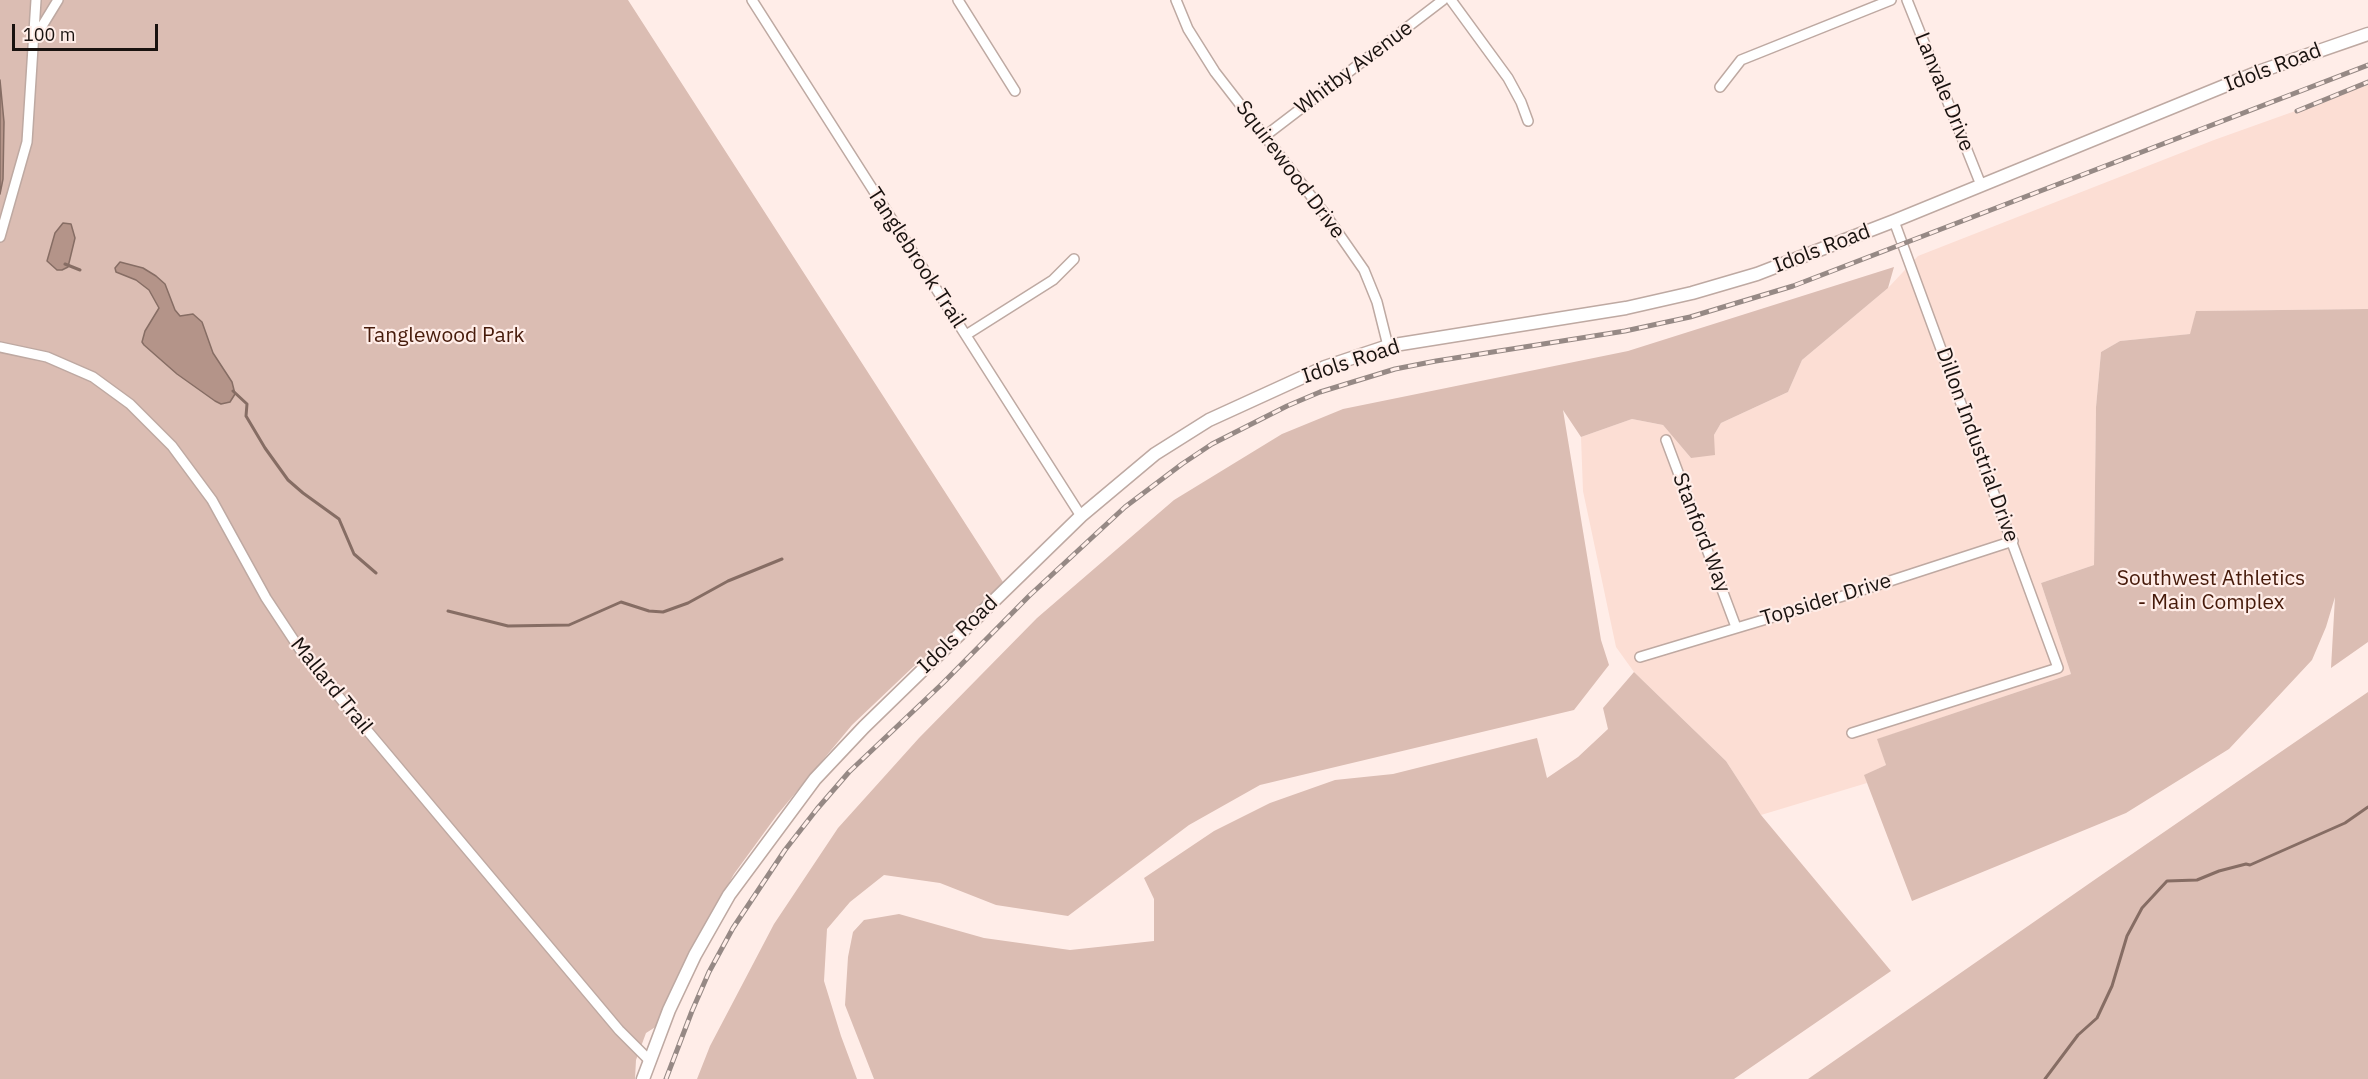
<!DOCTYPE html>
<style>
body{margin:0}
#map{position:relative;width:2368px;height:1079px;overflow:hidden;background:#ffede8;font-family:"IBM Plex Sans",sans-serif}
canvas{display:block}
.scale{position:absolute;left:12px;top:24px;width:146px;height:27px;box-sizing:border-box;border:3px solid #19120f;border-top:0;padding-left:8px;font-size:18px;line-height:21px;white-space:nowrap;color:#19120f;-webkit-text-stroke:4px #ffede8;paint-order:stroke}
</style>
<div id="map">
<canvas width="2368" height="1079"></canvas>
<div class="scale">100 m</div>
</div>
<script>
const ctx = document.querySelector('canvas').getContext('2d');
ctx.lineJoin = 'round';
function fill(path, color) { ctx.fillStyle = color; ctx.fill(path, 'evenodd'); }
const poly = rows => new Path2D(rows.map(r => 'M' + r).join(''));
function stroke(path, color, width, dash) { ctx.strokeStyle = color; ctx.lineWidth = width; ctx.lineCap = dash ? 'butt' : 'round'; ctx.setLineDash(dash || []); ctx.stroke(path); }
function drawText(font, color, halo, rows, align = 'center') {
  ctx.font = font + ' "IBM Plex Sans",sans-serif'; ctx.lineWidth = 4.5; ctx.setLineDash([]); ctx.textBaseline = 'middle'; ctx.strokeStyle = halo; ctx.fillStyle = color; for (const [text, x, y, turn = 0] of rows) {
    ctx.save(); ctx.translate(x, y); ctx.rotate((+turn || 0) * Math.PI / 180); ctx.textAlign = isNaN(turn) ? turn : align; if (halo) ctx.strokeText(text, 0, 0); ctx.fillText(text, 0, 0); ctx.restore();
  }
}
const built = poly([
 [2368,85,2368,309,2196,311,2191,334,2120,341,2101,352,2096,407,2094,565,2041,583,2071,674,1878,739,1886,765,1865,775,1867,783,1761,815,1726,761,1634,672,1616,647,1583,491,1581,437,1632,419,1663,425,1691,458,1714,435,1721,423,1788,392,1802,360,1888,288,1918,256,2214,140]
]);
const green = poly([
 [0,0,628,0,1003,582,954,632,913,667,852,725,777,815,734,874,675,981,657,1026,646,1033,636,1060,635,1079,0,1079],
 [1894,267,1888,288,1802,360,1788,392,1721,423,1714,435,1715,455,1691,458,1663,425,1632,419,1581,437,1563,410,1601,640,1609,665,1574,710,1260,785,1189,825,1068,916,996,905,940,883,884,875,850,902,827,929,824,981,841,1036,857,1079,697,1079,710,1046,774,924,838,828,919,738,1037,618,1174,500,1282,434,1343,409,1628,351],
 [2368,309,2368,642,2331,668,2335,597,2326,627,2312,660,2229,749,2126,813,1912,901,1864,775,1886,765,1877,739,2071,674,2041,583,2094,565,2096,407,2101,352,2120,341,2190,334,2196,311],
 [1634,672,1726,761,1761,815,1891,971,1734,1079,874,1079,845,1005,848,957,853,932,864,920,899,914,984,938,1070,950,1154,941,1154,899,1144,878,1214,831,1270,803,1335,780,1393,774,1537,738,1547,778,1578,757,1608,729,1603,708],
 [2368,692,2368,1079,1808,1079,2100,876]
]);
const water = poly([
 [0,80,4,122,3,179,0,194,0,80],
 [63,223,71,224,75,238,68,267,62,270,57,270,47,261,55,233,63,223],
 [120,262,143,268,156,276,165,284,175,310,180,316,193,314,202,322,213,353,232,382,235,394,230,402,221,404,215,401,177,374,144,345,142,342,145,331,159,308,149,290,136,280,116,272,115,268,120,262]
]);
const stream = poly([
 [65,264,80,270],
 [233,391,247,404,246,416,265,448,288,480,303,493,339,519,354,554,376,573],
 [448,611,508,626,569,625,621,602,649,611,663,612,688,603,728,581,782,559],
 [2045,1079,2078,1035,2097,1018,2112,986,2127,936,2142,908,2167,881,2197,880,2219,871,2246,864,2250,865,2345,823,2368,807]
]);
const minor = poly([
 [752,0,1081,516],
 [958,0,1015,91],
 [1176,0,1188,29,1215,72,1325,214,1364,270,1377,302,1388,346],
 [1451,0,1508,78,1521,102,1528,121],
 [1907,0,1981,185],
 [36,36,58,0],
 [1720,87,1741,60,1891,0],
 [1265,136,1443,0],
 [0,237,27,142,36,0],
 [966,335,1053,280,1074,259],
 [0,347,47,357,93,377,130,404,172,446,212,500,266,598,303,654,619,1030,649,1060],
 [1666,440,1736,627],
 [1640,657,1853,593,2013,541],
 [1852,733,2058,668,1894,221]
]);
const tertiary = poly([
 [643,1079,669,1010,695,955,729,895,815,779,864,727,1081,516,1155,454,1209,420,1325,367,1388,346,1626,308,1692,293,1757,274,1894,221,2261,71,2368,34]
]);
const rail = poly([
 [2297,111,2368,82],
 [666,1079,692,1011,709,972,733,928,785,850,817,809,849,772,943,683,1029,596,1125,507,1182,464,1212,444,1287,406,1320,392,1395,369,1436,361,1625,331,1690,317,1793,286,2368,65]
]);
const streetNames = [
 ["Whitby Avenue",1354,68,-37],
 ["Idols Road",2273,68,-21],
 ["Lanvale Drive",1944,92,68],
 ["Squirewood Drive",1290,170,53],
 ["Idols Road",1822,249,-21],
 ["Tanglebrook Trail",916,258,57],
 ["Idols Road",1351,362,-18],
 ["Dillon Industrial Drive",1977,445,70],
 ["Stanford Way",1701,533,69],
 ["Topsider Drive",1826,600,-17],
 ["Idols Road",958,635,-44],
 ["Mallard Trail",331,686,51]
];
const parkNames = [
 ["Tanglewood Park",444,336],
 ["Southwest Athletics",2211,579],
 ["- Main Complex",2211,603]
];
fill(built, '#fcded4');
fill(green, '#dbbdb3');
fill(water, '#b49489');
stroke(water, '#866d64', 1.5);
stroke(stream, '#866d64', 3);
stroke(minor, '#bea9a2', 12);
stroke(tertiary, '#bea9a2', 15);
stroke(minor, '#fff', 9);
stroke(tertiary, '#fff', 12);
stroke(rail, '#968985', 5);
stroke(rail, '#ffede8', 3, [9]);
drawText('21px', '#19120f', '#ffede8', streetNames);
drawText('21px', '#461a0a', '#ffede8', parkNames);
</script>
